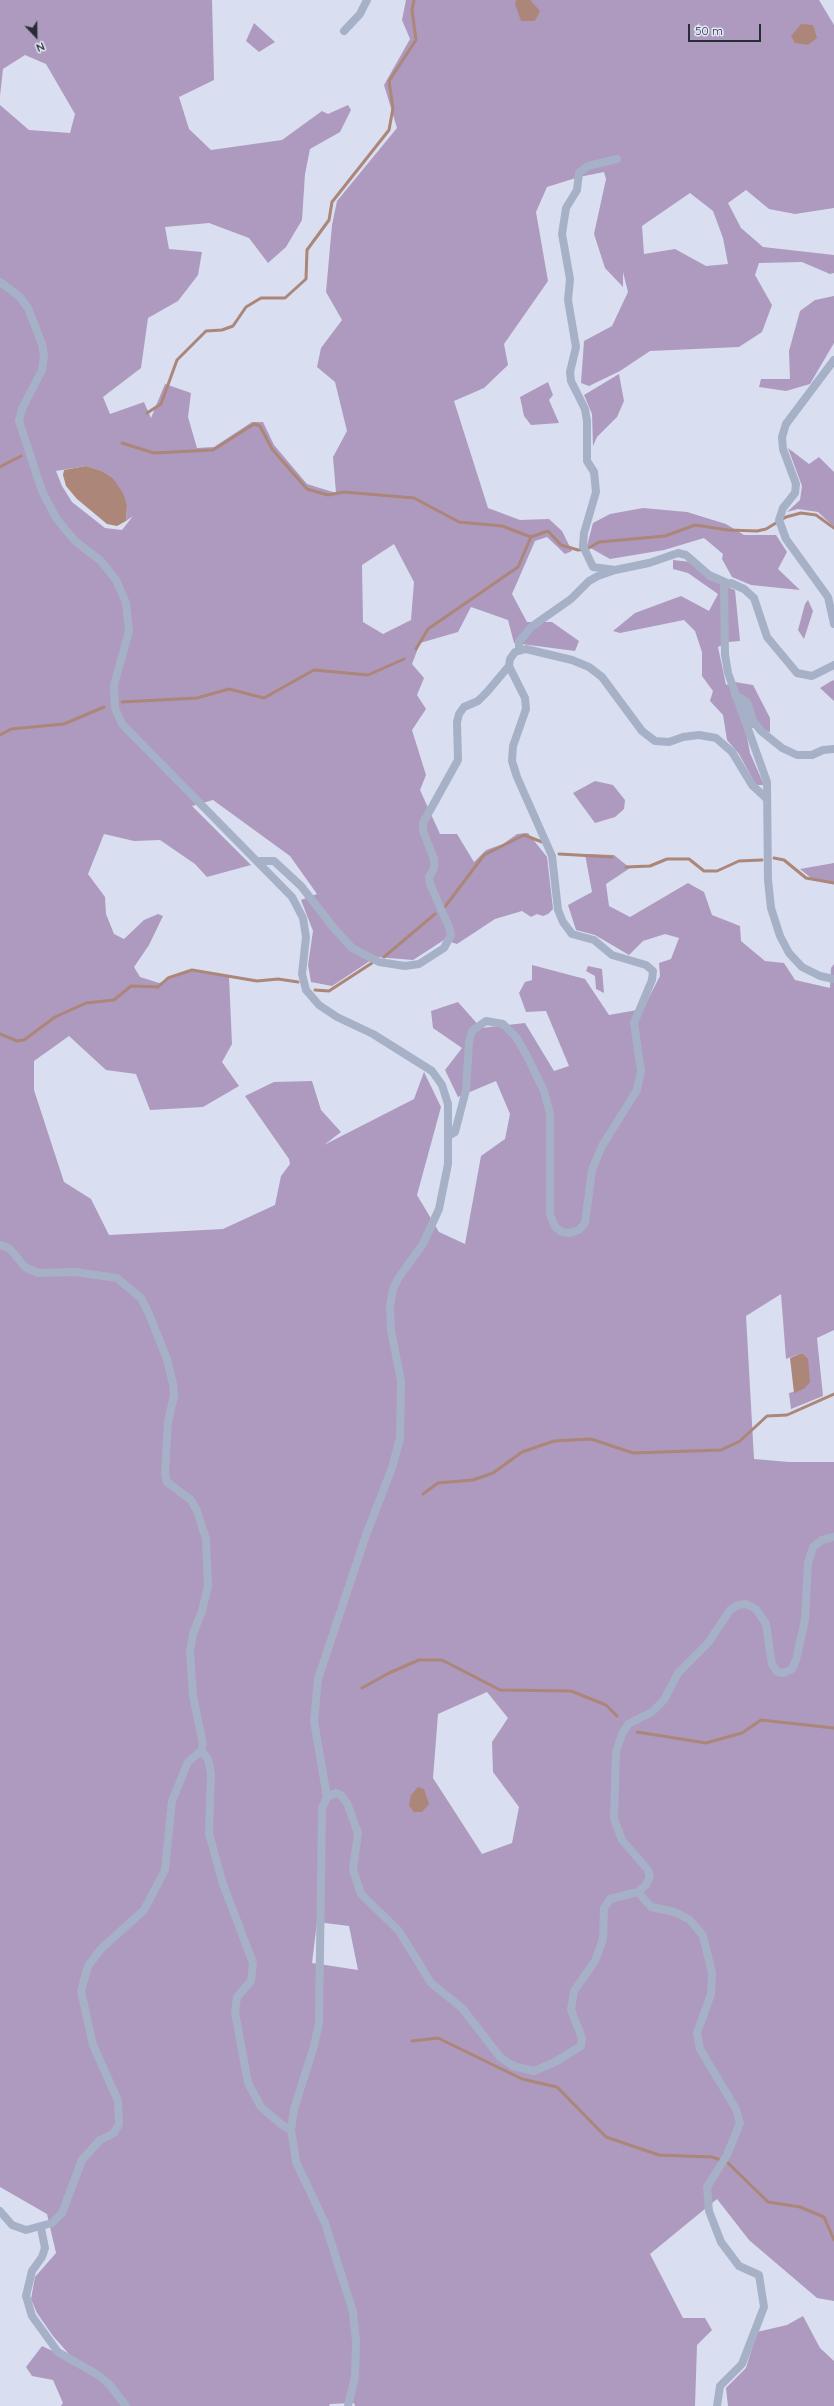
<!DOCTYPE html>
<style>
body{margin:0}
#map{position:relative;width:834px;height:2406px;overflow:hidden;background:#d9dff0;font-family:Quicksand,sans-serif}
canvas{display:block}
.north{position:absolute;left:16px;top:16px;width:40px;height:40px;-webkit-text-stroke:3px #e5eaf8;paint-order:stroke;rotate:158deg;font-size:11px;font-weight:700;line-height:16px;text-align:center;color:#262d34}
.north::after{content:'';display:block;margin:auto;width:14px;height:18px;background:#262d34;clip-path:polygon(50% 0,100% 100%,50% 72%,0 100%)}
.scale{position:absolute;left:688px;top:24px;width:73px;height:18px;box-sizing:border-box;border:2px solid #262d34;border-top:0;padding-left:5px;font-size:12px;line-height:14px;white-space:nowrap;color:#262d34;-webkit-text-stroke:3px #e5eaf8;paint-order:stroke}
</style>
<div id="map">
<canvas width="834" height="2406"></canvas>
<div class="north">N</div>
<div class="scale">50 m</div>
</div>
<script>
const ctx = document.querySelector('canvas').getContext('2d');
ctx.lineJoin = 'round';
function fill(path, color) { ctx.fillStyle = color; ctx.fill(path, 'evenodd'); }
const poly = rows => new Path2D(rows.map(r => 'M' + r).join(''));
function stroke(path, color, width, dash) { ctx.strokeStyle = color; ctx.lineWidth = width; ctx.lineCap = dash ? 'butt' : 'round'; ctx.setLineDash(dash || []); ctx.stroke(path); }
const green = poly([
 [0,0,212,0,214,80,179,97,189,129,211,150,282,140,322,111,328,114,348,105,351,110,340,132,310,149,305,174,302,220,286,247,268,263,249,238,209,223,165,227,169,249,202,252,198,275,178,301,148,318,141,368,103,397,110,414,144,402,151,418,165,384,191,393,188,417,197,448,214,447,252,422,263,422,274,445,307,484,336,493,333,457,347,431,335,382,317,367,321,348,342,320,326,292,332,225,337,201,397,128,384,85,410,39,402,20,406,0,819,0,834,25,834,208,795,214,769,209,746,190,728,203,741,228,763,247,834,255,834,273,830,274,802,262,759,263,755,275,772,305,762,332,739,347,650,351,620,371,589,386,581,383,584,341,612,326,628,292,623,272,623,287,605,268,594,234,606,179,604,172,579,177,547,187,536,212,548,281,504,344,508,365,484,388,454,401,488,508,520,520,549,519,562,531,572,551,565,554,547,537,535,541,512,594,527,622,552,622,579,641,575,651,514,643,508,620,471,607,458,632,420,643,412,664,424,678,417,695,426,709,412,730,426,775,420,790,440,834,457,834,474,862,486,850,503,844,517,834,528,833,547,857,553,909,548,914,543,916,537,914,531,917,522,911,495,919,457,944,444,940,413,960,376,957,332,986,311,982,308,965,313,931,301,900,317,894,290,856,213,800,192,806,251,865,207,877,195,864,160,840,134,841,104,834,88,874,105,897,106,914,114,934,124,939,144,920,158,914,163,916,149,945,134,967,140,977,159,983,191,971,229,977,232,1044,222,1062,239,1086,203,1107,150,1110,136,1074,106,1070,69,1036,34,1061,34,1090,64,1182,91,1199,109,1235,223,1229,275,1205,281,1176,290,1164,289,1159,245,1096,274,1082,312,1081,321,1110,341,1132,324,1145,414,1099,424,1072,441,1107,417,1195,439,1232,465,1244,481,1156,505,1139,510,1114,496,1081,458,1097,445,1070,462,1048,433,1028,431,1011,458,1002,481,1028,525,1023,554,1071,569,1066,546,1011,526,1012,519,993,525,982,532,980,532,965,585,979,609,1015,643,1009,660,976,659,963,671,959,679,938,665,934,643,941,629,955,595,935,576,930,568,905,592,892,585,854,614,855,630,868,606,884,609,906,630,917,688,883,704,892,712,915,740,926,741,941,765,961,784,963,795,980,830,988,831,968,834,964,834,1330,817,1338,823,1396,791,1409,789,1393,804,1389,808,1358,802,1353,786,1359,781,1294,746,1316,754,1459,789,1462,834,1462,834,2301,817,2298,749,2240,717,2199,650,2254,683,2318,705,2318,712,2330,697,2345,695,2406,355,2406,354,2403,330,2404,329,2406,61,2406,63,2403,53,2380,32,2376,26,2367,42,2346,76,2362,53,2336,37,2313,31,2299,35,2277,56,2253,47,2214,0,2187,0,105,29,130,70,133,75,114,46,64,25,55,3,69,0,96],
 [690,193,713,211,723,238,728,264,706,266,675,249,644,254,642,226],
 [86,466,102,471,113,478,127,505,126,521,133,516,122,530,105,528,72,502,62,486,56,471],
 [394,544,414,582,411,620,383,634,363,622,362,565],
 [487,1692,508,1718,492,1742,493,1772,519,1807,512,1843,482,1854,433,1778,438,1714],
 [317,1922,349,1926,358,1970,312,1963],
 [254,23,275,42,259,52,246,41],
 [834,296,834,343,810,384,786,391,759,387,761,379,790,379,789,351,800,311,815,300],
 [619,374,624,401,617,417,597,437,593,446,592,414,584,395],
 [548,382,553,395,549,400,559,423,531,425,524,416,520,397],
 [788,448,809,464,819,457,834,472,834,527,818,512,798,509,787,512,800,500,802,486],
 [643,508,687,512,726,524,744,535,776,535,787,552,778,569,800,590,751,585,732,577,722,559,723,554,704,538,664,550,610,559,587,546,593,523,610,514],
 [673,560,691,562,708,579,735,590,740,641,728,642,718,647,726,685,735,682,753,685,770,718,770,732,745,726,750,753,764,785,756,785,739,754,727,740,723,715,710,701,713,691,702,676,702,652,695,631,684,620,620,633,613,631,635,613,681,596,709,611,718,594,688,573,673,569],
 [808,600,813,611,804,639,798,630,805,604],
 [833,680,834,681,834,704,834,701,820,688],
 [595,781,613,785,625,800,624,809,615,817,595,823,573,793],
 [834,863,834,883,811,878,800,869],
 [588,966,602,969,604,993,596,989,595,976,586,971],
 [803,2316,820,2348,834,2361,834,2406,728,2406,726,2388,746,2368,757,2332,787,2325]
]);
const water = poly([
 [516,0,530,0,540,11,535,21,521,21,515,4],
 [801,24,813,25,817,38,808,45,795,43,791,36],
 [86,466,102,471,113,478,123,493,127,505,126,521,117,526,107,524,77,499,66,486,63,475,64,470],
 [802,1353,808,1358,810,1382,804,1389,794,1393,790,1358],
 [418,1787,424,1789,429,1804,422,1812,414,1812,409,1806,411,1795]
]);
const stream = poly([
 [147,413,161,404,177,360,206,331,222,330,233,326,246,307,261,298,285,298,306,279,307,250,329,220,332,202,389,130,393,108,389,81,416,40,412,10,414,0],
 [122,443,154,453,213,450,254,424,260,426,272,449,307,489,328,495,344,492,414,498,459,522,502,526,531,537,548,531,561,545,578,550,587,549,599,542,665,536,695,525,728,530,757,531,766,529,786,517,801,513,816,515,834,528],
 [0,467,21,456],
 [416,649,428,629,518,567,531,537],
 [122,702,197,698,229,689,264,698,314,670,368,675,404,659],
 [0,735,11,729,64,724,104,707],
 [559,854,612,857],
 [774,858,784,860,806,878,834,883],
 [626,867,650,866,667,859,689,859,704,871,717,871,739,861,762,860],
 [444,908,484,855,524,835,542,842],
 [384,957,435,914],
 [315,990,329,991,372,963],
 [0,1034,17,1041,24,1040,55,1017,86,1003,114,1000,131,986,158,987,168,978,192,970,257,981,278,979,298,982],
 [423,1494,438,1483,473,1480,493,1473,522,1452,554,1441,591,1439,633,1453,721,1450,740,1441,767,1416,787,1415,834,1394],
 [362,1688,389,1673,419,1660,442,1660,500,1690,571,1691,606,1705,617,1716],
 [637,1732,706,1743,742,1733,761,1720,834,1728],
 [412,2041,438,2038,522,2079,557,2087,606,2137,659,2155,712,2157,727,2162,768,2202,800,2207,824,2217,834,2240]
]);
const street = poly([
 [344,31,360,14,367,0],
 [0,282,19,296,28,308,42,344,44,356,42,370,22,409,19,421,42,491,56,518,75,541,101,561,116,580,126,603,129,631,114,685,115,708,122,724,292,897,303,918,306,937,302,974,306,990,319,1005,337,1017,373,1034,432,1071,442,1085,448,1104,448,1164,439,1209,423,1244,399,1277,393,1289,390,1306,391,1330,401,1381,400,1438,392,1468,366,1535,318,1679,314,1721,327,1797],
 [834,360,786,424,782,437,783,449,796,484,795,493,783,508,779,520,786,539,828,597,834,624],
 [615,570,593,567,583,546,584,533,596,492,594,472,587,461,587,421,585,409,571,381,570,372,576,347,568,300,570,279,562,234,566,208,577,190,579,173,588,166,617,159],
 [519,650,519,642,531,627,571,599,589,581,598,576,615,570,649,563,678,553,686,555,709,575,727,583],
 [834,665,812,676,797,673,767,637,754,598,744,589,731,583,724,586,725,655,728,673,767,782,768,880,771,908,780,936,789,953,802,967,820,976,834,979],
 [735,695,747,702,753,721,761,731,782,748,797,755,812,755,823,750,834,749],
 [258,861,274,861,301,886,333,927,352,948,379,962,405,966,419,964,444,948,451,935,449,927,430,884,429,877,434,868,434,859,423,831,423,823,458,760,457,722,459,714,464,707,478,701,487,692,509,666],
 [450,1135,455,1132,466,1090,469,1042,472,1031,486,1021,503,1024,516,1037,527,1056,544,1091,550,1114,550,1214,555,1227,562,1232,570,1233,579,1230,585,1223,592,1170,602,1146,637,1090,641,1071,634,1023,652,980,653,971,646,965,612,955,594,940,572,934,563,922,558,910,552,856,517,777,512,761,513,746,526,709,525,698,509,666,510,659,515,652,526,649,572,660,589,667,602,677,642,731,655,741,669,742,683,737,699,735,716,738,732,752,752,785,767,799],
 [0,1245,9,1248,25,1267,38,1273,75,1272,117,1278,141,1298,149,1314,167,1359,173,1384,174,1396,168,1422,165,1473,167,1482,191,1500,197,1511,206,1539,208,1586,202,1611,193,1634,190,1651,193,1696,203,1744,201,1751,188,1762,172,1801,165,1870,144,1910,101,1949,88,1966,81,1991,93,2045,118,2101,119,2124,114,2133,100,2140,82,2160,62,2213,52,2223,26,2230,12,2225,0,2211],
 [201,1751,208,1759,211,1773,209,1834,223,1884,253,1963,251,1981,237,1997,235,2012,248,2083,261,2107,282,2125,291,2130],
 [638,1892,651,1907,675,1912,690,1920,703,1936,712,1973,711,1994,697,2033,700,2049,736,2109,740,2123,727,2155,707,2187,709,2211,721,2242,739,2266,759,2275,764,2307,742,2364,720,2386,717,2406],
 [41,2228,45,2248,42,2257,32,2271,26,2296,32,2316,58,2352,98,2375,109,2384,126,2406],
 [348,2406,355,2377,356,2341,353,2312,325,2223,296,2162,291,2130,294,2109,314,2046,319,2023,322,1808,327,1797,336,1793,341,1795,347,1803,358,1833,353,1870,361,1894,399,1931,431,1983,462,2008,500,2057,513,2066,534,2071,555,2062,581,2046,582,2038,571,2010,574,1991,595,1961,603,1939,604,1908,610,1899,638,1892,646,1885,650,1876,648,1870,622,1840,614,1819,616,1752,622,1734,628,1724,652,1712,664,1700,678,1673,708,1643,730,1610,738,1605,746,1604,756,1609,766,1624,772,1664,777,1672,784,1673,792,1669,796,1660,805,1620,808,1563,813,1547,822,1540,834,1537]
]);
fill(green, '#ae9abe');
fill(water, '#ac8679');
stroke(stream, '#ac8679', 3);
stroke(street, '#a6b1c8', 8);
</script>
